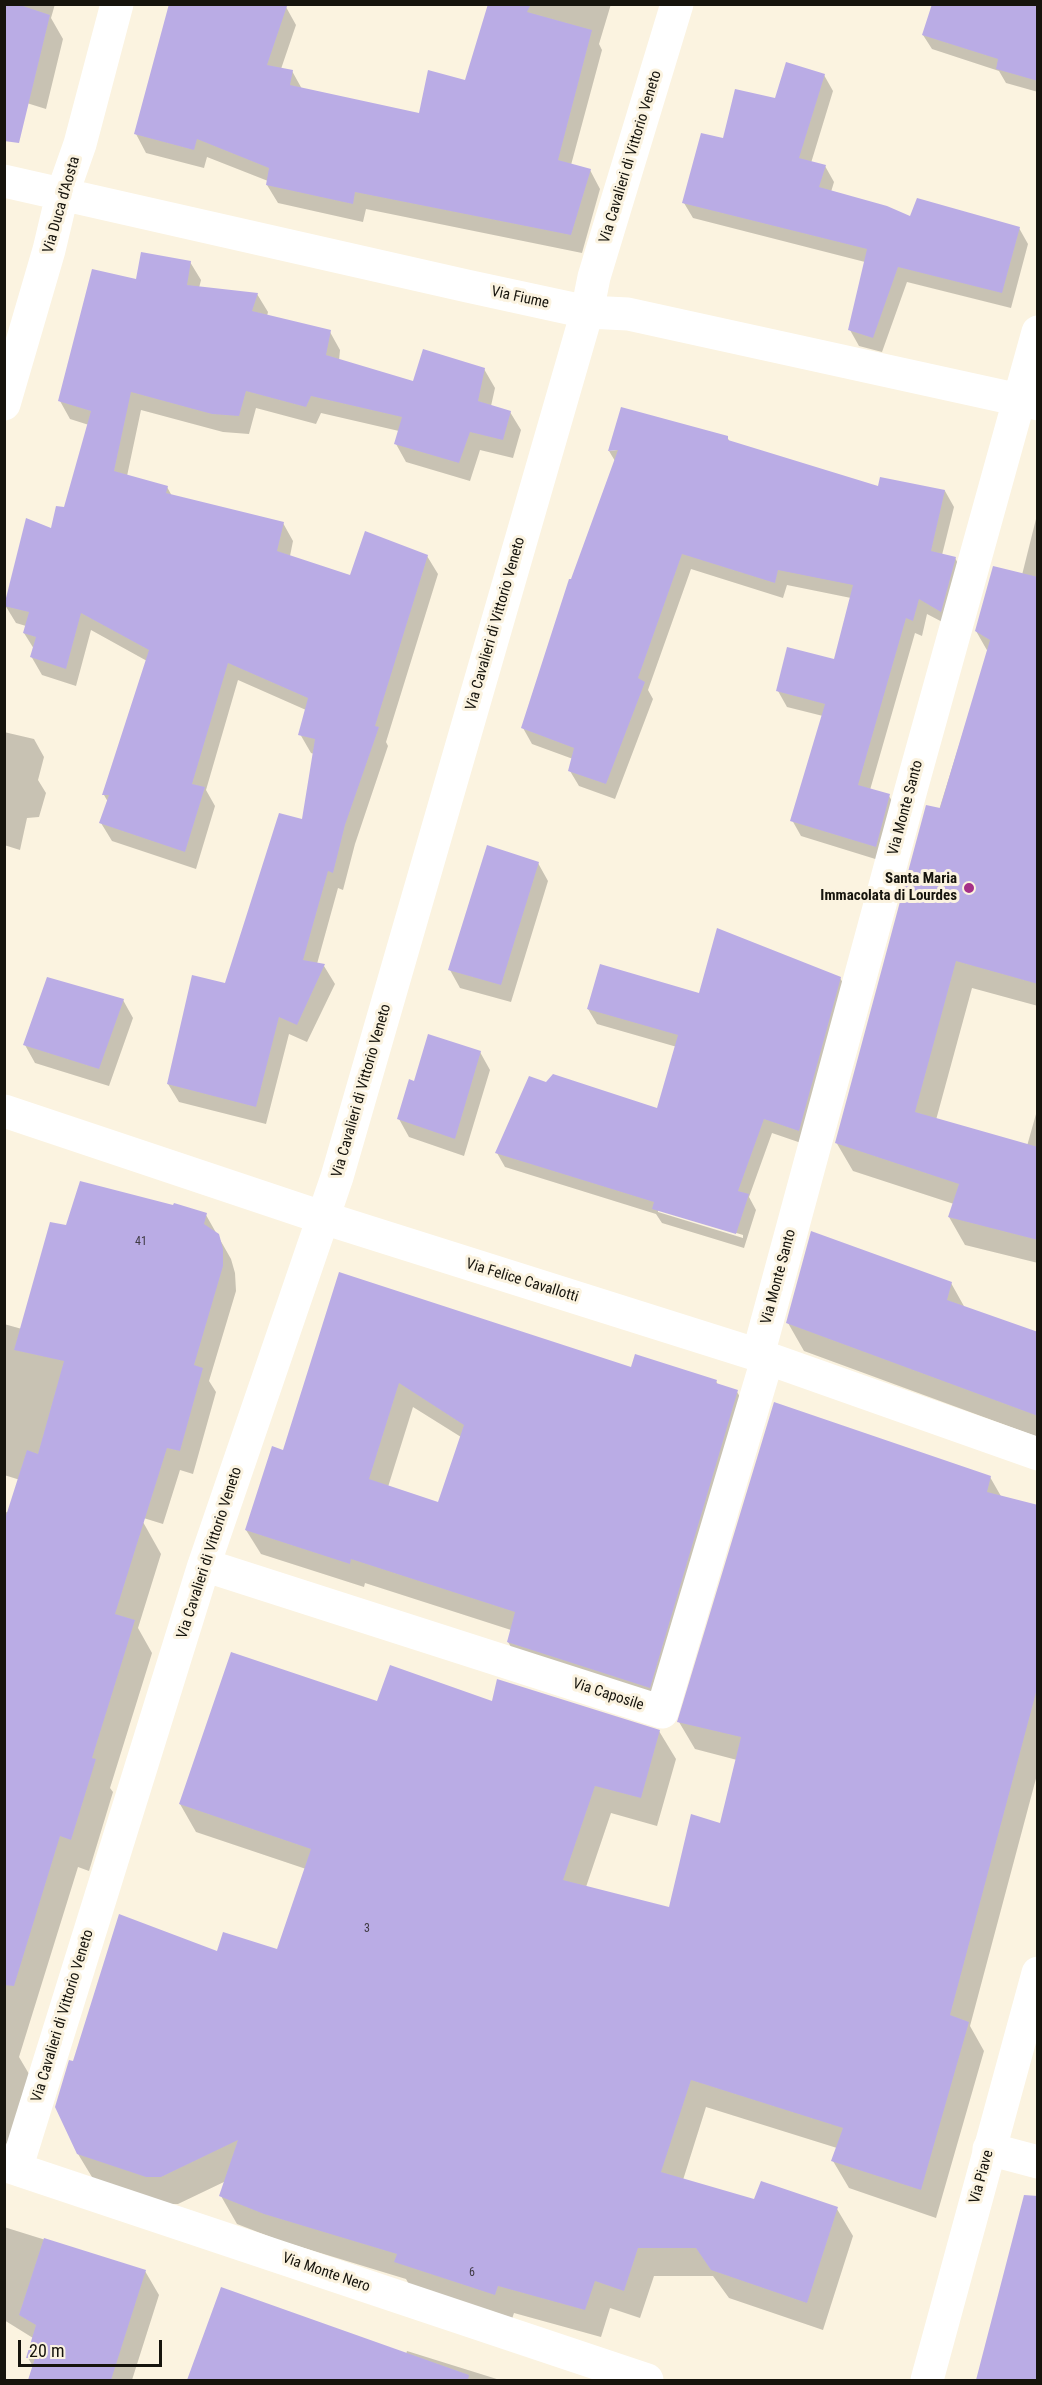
<!DOCTYPE html>
<style>
body{margin:0}
#map{position:relative;width:1042px;height:2385px;overflow:hidden;background:#fbf3e0;font-family:"Roboto Condensed",sans-serif}
canvas{display:block}
.frame{position:absolute;inset:0;border:6px solid #16140d;pointer-events:none}
.scale{position:absolute;left:18px;top:2340px;width:144px;height:27px;box-sizing:border-box;border:3px solid #16140d;border-top:0;padding-left:8px;font-size:18px;line-height:21px;white-space:nowrap;color:#16140d;-webkit-text-stroke:4px #fbf3e0;paint-order:stroke}
</style>
<div id="map">
<canvas width="1042" height="2385"></canvas>
<div class="frame"></div>
<div class="scale">20 m</div>
</div>
<script>
const ctx = document.querySelector('canvas').getContext('2d');
ctx.lineJoin = 'round';
function fill(path, color) { ctx.fillStyle = color; ctx.fill(path, 'evenodd'); }
const poly = rows => new Path2D(rows.map(r => 'M' + r).join(''));
function stroke(path, color, width, dash) { ctx.strokeStyle = color; ctx.lineWidth = width; ctx.lineCap = dash ? 'butt' : 'round'; ctx.setLineDash(dash || []); ctx.stroke(path); }
function drawText(font, color, halo, rows, align = 'center') {
  ctx.font = font + ' "Roboto Condensed",sans-serif'; ctx.lineWidth = 6; ctx.setLineDash([]); ctx.textBaseline = 'middle'; ctx.strokeStyle = halo; ctx.fillStyle = color; for (const [text, x, y, turn = 0] of rows) {
    ctx.save(); ctx.translate(x, y); ctx.rotate((+turn || 0) * Math.PI / 180); ctx.textAlign = isNaN(turn) ? turn : align; if (halo) ctx.strokeText(text, 0, 0); ctx.fillText(text, 0, 0); ctx.restore();
  }
}
const shadow = poly([
 [4,4,55,4,51,18,63,39,46,109,17,100],
 [170,4,256,4,258,7,286,7,296,25,281,69,292,71,302,89,420,115,466,82,490,4,611,4,599,44,602,50,571,165,590,170,600,189,582,253,366,209,363,222,278,203,267,185,268,181,207,157,204,168,146,153,136,134],
 [1038,4,1038,92,1006,83,999,71,932,49,923,35],
 [824,75,833,91,811,163,825,166,834,182,831,192,911,218,1019,228,1028,244,1011,308,907,282,882,352,859,346,850,330,865,262,693,218,684,203,724,140,776,100],
 [190,262,201,280,199,288,257,294,268,312,267,316,330,332,340,350,339,361,414,383,484,369,495,388,491,406,510,412,521,430,513,458,480,450,470,481,406,462,396,444,399,431,321,413,316,424,256,408,249,434,223,432,141,410,127,476,167,487,172,496,283,523,293,541,290,556,351,576,427,556,438,574,386,742,388,746,355,844,343,890,338,888,317,964,324,966,335,984,307,1042,289,1034,266,1124,179,1102,168,1084,226,984,303,821,314,754,311,753,300,734,306,710,238,680,206,790,215,806,196,869,112,841,101,823,108,802,104,795,147,661,91,630,76,686,42,675,31,656,34,649,24,633,26,626,16,623,5,605,65,509,89,425,70,419,60,401,137,281],
 [727,437,730,442,879,488,945,491,954,507,942,555,955,558,964,574,950,626,927,614,922,636,915,633,870,790,889,796,898,811,885,862,801,836,792,820,823,716,787,707,778,691,835,661,851,598,787,585,783,598,691,569,648,690,653,699,615,799,579,786,570,771,573,759,532,744,523,728,572,581,615,461,609,451],
 [1038,511,1038,1006,972,988,936,1120,1027,1146,1038,1107,1038,1263,965,1245,949,1217,954,1204,853,1171,836,1142,988,652,976,631,1022,575],
 [4,732,34,739,44,757,38,780,46,793,39,817,27,818,20,850,4,845],
 [538,863,548,881,511,1002,460,988,450,970],
 [840,978,849,993,807,1145,772,1133,749,1197,756,1210,744,1248,662,1223,656,1214,505,1167,497,1153,658,1110,677,1047,597,1024,588,1009],
 [658,1209,743,1235,743,1238,658,1212],
 [123,1000,133,1018,109,1086,35,1063,25,1045],
 [480,1052,490,1070,464,1156,409,1137,399,1119],
 [206,1215,231,1259,235,1273,236,1291,209,1381,216,1392,193,1474,180,1470,163,1524,4,1475,4,1324,22,1329,67,1227],
 [340,1274,632,1369,716,1381,718,1385,737,1392,752,1416,663,1712,523,1667,508,1642,511,1630,365,1583,364,1587,261,1554,246,1530,284,1452],
 [413,1407,461,1437,439,1503,388,1487],
 [951,1283,965,1308,1038,1333,1038,1437,804,1351,788,1323],
 [990,1477,1002,1498,1038,1507,1038,1771,970,2026,984,2051,936,2218,849,2188,833,2161,837,2148,706,2107,683,2180,755,2201,837,2209,853,2236,823,2330,729,2298,713,2276,654,2276,640,2318,610,2308,601,2337,514,2313,511,2322,412,2290,406,2279,281,2241,237,2224,221,2196,226,2181,178,2204,163,2204,95,2182,78,2154,74,2063,218,1952,278,1951,306,1869,196,1832,180,1804,378,1703,493,1703,659,1731,676,1759,657,1826,611,1813,586,1887,670,1908,721,1825,737,1760,695,1749,679,1722],
 [4,1512,143,1522,161,1554,138,1628,152,1653,110,1788,113,1792,89,1871,78,1867,19,2057,29,2074,8,2144,4,2143],
 [1038,2199,1038,2380,978,2380,1024,2202],
 [4,2227,145,2271,159,2295,132,2380,30,2380,34,2368,28,2358,33,2338,4,2320],
 [407,2351,500,2380,192,2380,190,2377,406,2354]
]);
const building = poly([
 [4,4,17,4,50,15,19,143,4,141],
 [169,4,287,6,267,65,293,70,290,85,419,113,428,70,465,80,488,4,531,4,527,12,592,30,558,160,591,169,571,235,355,192,353,204,266,185,269,168,197,139,194,150,134,134],
 [932,4,1038,4,1038,81,996,69,998,59,922,35],
 [786,62,825,74,799,158,826,165,819,187,887,206,910,216,917,198,1020,227,1002,293,898,267,873,338,848,330,867,249,682,203,701,133,723,138,735,89,775,98],
 [141,252,191,261,187,285,258,293,252,311,331,330,326,355,413,381,423,349,485,368,478,401,511,411,503,440,470,432,459,463,394,444,402,417,311,396,306,407,246,391,239,416,212,414,131,392,114,471,168,486,166,493,284,522,277,551,350,575,365,531,428,555,375,726,379,727,345,825,333,873,328,871,303,960,325,964,297,1025,279,1017,256,1107,167,1084,192,975,225,983,279,813,302,819,315,739,298,735,308,698,228,663,192,784,205,787,185,852,99,823,109,795,102,795,149,650,81,613,66,669,30,657,36,637,23,633,29,612,4,606,26,518,51,528,56,506,64,507,91,411,58,401,92,269,136,279],
 [621,407,728,436,728,440,878,486,880,477,945,490,931,551,956,557,941,612,919,599,913,621,906,618,858,785,890,794,876,847,790,821,825,704,776,691,787,647,834,659,853,585,778,570,775,583,682,554,638,678,645,682,606,784,568,771,574,748,521,728,569,579,571,579,618,450,608,451],
 [993,566,1038,577,1038,984,956,961,915,1112,1038,1147,1038,1240,948,1217,959,1184,835,1143,926,805,940,808,990,640,975,631],
 [487,845,539,862,501,985,448,970],
 [717,928,841,977,799,1131,764,1119,738,1191,749,1194,736,1234,652,1209,654,1202,495,1153,529,1076,546,1082,553,1074,657,1108,678,1035,587,1009,600,964,699,993],
 [47,977,124,999,99,1069,23,1045],
 [428,1034,481,1051,455,1139,397,1119,409,1079,414,1081],
 [80,1181,173,1205,174,1203,207,1213,204,1224,219,1234,223,1249,223,1266,194,1365,203,1368,180,1451,167,1448,115,1614,135,1620,92,1758,96,1759,71,1840,60,1836,14,1986,4,1985,4,1522,27,1450,38,1454,64,1361,14,1350,50,1222,66,1225],
 [811,1231,952,1282,947,1300,1038,1332,1038,1416,786,1323],
 [339,1272,631,1367,635,1354,717,1380,716,1383,738,1390,650,1688,507,1642,515,1612,351,1559,350,1564,245,1530,272,1446,283,1450],
 [399,1383,464,1425,438,1502,369,1479],
 [774,1402,991,1476,987,1492,1038,1505,1038,1685,950,2015,969,2022,921,2190,831,2161,843,2128,691,2080,661,2172,754,2199,761,2181,838,2207,807,2303,711,2270,696,2248,638,2248,624,2291,595,2281,585,2310,498,2286,495,2295,394,2262,397,2254,264,2214,219,2196,238,2140,161,2177,146,2177,77,2154,55,2107,69,2060,73,2061,119,1914,217,1951,223,1932,277,1949,311,1849,179,1804,231,1652,377,1701,390,1665,492,1701,497,1679,660,1730,641,1798,595,1786,563,1880,669,1907,691,1814,720,1823,741,1737,677,1722],
 [1024,2195,1038,2196,1038,2380,976,2380],
 [44,2238,146,2270,111,2380,28,2380,35,2358,26,2358,36,2325,19,2315],
 [221,2287,469,2375,468,2380,187,2380]
]);
const minor = poly([
 [4,181,467,286,587,312,628,314,1038,404],
 [4,404,49,250,62,195,80,144,117,4],
 [4,1111,324,1218,758,1355,1038,1454],
 [758,1355,912,786,1038,332],
 [204,1565,662,1712,767,1360],
 [989,2149,1038,2162],
 [4,2165,647,2380],
 [16,2169,204,1565,337,1177,587,312,594,277,677,4]
]);
const tertiary = poly([
 [927,2380,1038,1973]
]);
const markers = [
 [969,888,6,"#a53088"]
];
const numberNames = [
 ["41",141,1242],
 ["3",367,1929],
 ["6",472,2273]
];
const streetNames = [
 ["Via Cavalieri di Vittorio Veneto",631,157,-73],
 ["Via Duca d'Aosta",62,205,-74],
 ["Via Fiume",520,298,12],
 ["Via Cavalieri di Vittorio Veneto",496,624,-74],
 ["Via Monte Santo",906,808,-75],
 ["Via Cavalieri di Vittorio Veneto",362,1091,-74],
 ["Via Monte Santo",779,1277,-75],
 ["Via Felice Cavallotti",522,1281,17],
 ["Via Cavalieri di Vittorio Veneto",210,1553,-72],
 ["Via Caposile",608,1695,18],
 ["Via Cavalieri di Vittorio Veneto",63,2016,-73],
 ["Via Piave",982,2177,-75],
 ["Via Monte Nero",326,2273,19]
];
const poiNames = [
 ["Santa Maria",957,879],
 ["Immacolata di Lourdes",957,896]
];
fill(shadow, '#0003');
fill(building, '#baace5');
stroke(minor, '#fff', 33);
stroke(tertiary, '#fff', 33);
for (const [x, y, r, color] of markers) { const dot = new Path2D(); dot.arc(x, y, r, 0, 2 * Math.PI); ctx.fillStyle = color; ctx.fill(dot); stroke(dot, '#fbf3e0', 2); }
drawText('12px', '#3f3a43', null, numberNames);
drawText('15px', '#16140d', '#fbf3e0', streetNames);
drawText('bold 15px', '#16140d', '#fbf3e0', poiNames, 'right');
</script>
